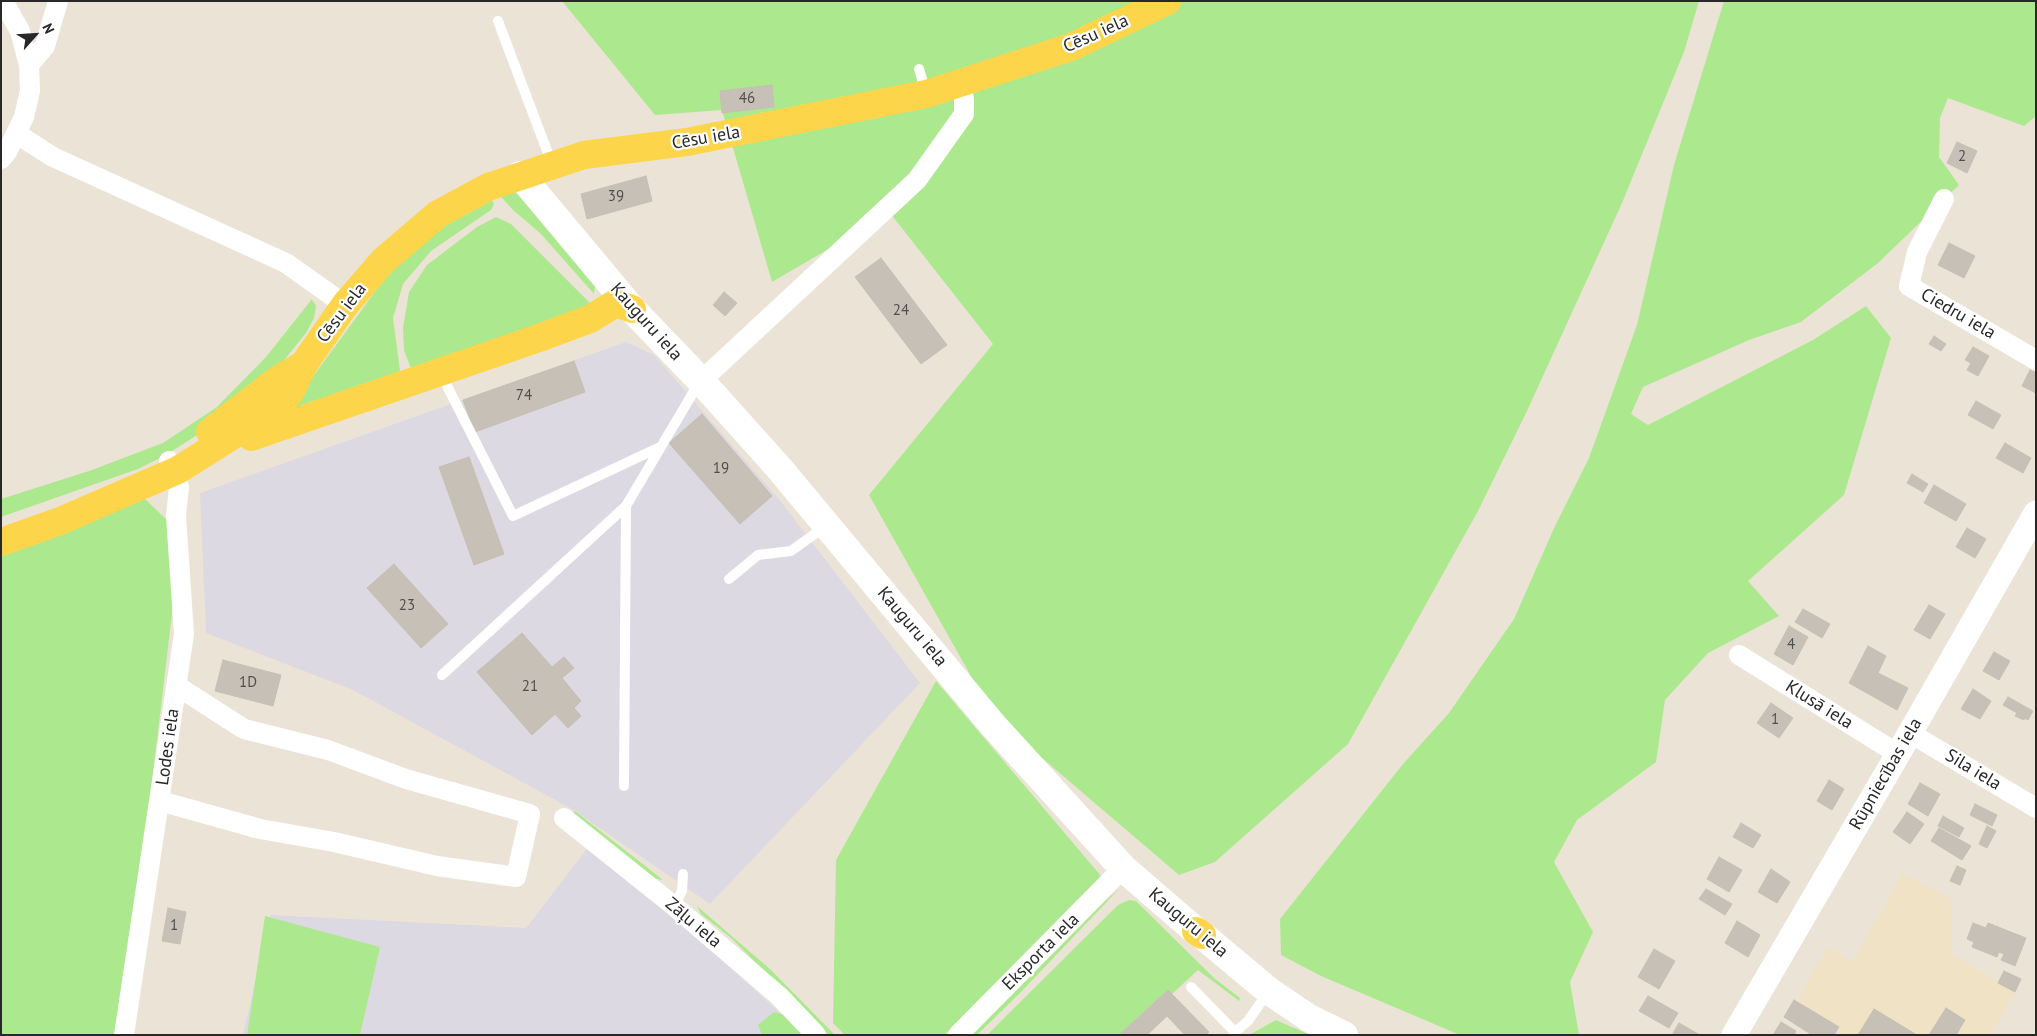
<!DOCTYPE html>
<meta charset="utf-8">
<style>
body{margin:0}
#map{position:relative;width:2037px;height:1036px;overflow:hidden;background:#ece3d7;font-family:"PT Sans",sans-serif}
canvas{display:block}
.frame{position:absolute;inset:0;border:2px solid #282828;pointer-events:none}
.north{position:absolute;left:10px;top:10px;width:50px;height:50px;-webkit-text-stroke:4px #fff;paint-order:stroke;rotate:64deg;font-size:14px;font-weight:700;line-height:20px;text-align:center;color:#282828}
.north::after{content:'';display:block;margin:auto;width:18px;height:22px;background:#282828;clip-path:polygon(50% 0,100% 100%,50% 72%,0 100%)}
</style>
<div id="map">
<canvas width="2037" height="1036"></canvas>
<div class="frame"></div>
<div class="north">N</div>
</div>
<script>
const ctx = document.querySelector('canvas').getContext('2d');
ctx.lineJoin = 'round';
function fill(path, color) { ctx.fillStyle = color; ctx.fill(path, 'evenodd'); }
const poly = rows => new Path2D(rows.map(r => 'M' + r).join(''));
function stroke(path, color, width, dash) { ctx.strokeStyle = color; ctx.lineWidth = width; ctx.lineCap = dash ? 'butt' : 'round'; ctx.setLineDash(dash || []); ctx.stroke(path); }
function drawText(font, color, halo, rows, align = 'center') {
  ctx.font = font + ' "PT Sans",sans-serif'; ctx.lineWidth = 4.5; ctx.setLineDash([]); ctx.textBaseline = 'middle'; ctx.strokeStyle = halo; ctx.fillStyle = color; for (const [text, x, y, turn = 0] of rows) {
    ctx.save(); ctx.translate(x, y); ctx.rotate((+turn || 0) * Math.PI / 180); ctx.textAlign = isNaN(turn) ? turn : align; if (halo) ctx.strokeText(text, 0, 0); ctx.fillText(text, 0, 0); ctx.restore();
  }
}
const industrial = poly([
 [626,342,654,355,782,503,920,683,710,904,572,809,353,690,206,633,200,493],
 [593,841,804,1035,243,1035,271,915,526,928]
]);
const education = poly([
 [1903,873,1952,900,1951,954,2015,992,1990,1035,1841,1035,1839,1027,1802,1005,1799,997,1827,947,1853,961]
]);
const green = poly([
 [562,1,1699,1,1684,52,1622,203,1527,411,1478,511,1348,744,1215,862,1179,875,994,717,869,495,993,344,890,213,772,282,722,110,655,115],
 [1724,1,2036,1,2036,116,2024,126,1948,98,1940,118,1939,157,1959,185,1878,263,1801,322,1749,340,1643,387,1631,414,1648,425,1813,340,1866,306,1891,338,1844,495,1748,581,1779,616,1708,653,1665,700,1656,762,1577,820,1554,862,1593,932,1570,982,1579,1035,1460,1035,1321,976,1281,955,1280,919,1403,764,1449,713,1514,619,1555,526,1589,458,1637,325,1674,165],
 [495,190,512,190,528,200,588,273,595,287,594,294,541,234,513,210],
 [489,194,494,204,491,210,431,251,403,284,393,318,401,378,282,419,385,278,429,234],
 [496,217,511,224,592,305,413,374,404,350,403,328,409,292,427,265,477,227],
 [312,299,316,306,314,318,306,333,273,374,214,424,166,455,138,469,1,517,1,499,89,471,163,443,217,407,266,357],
 [142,496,168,521,174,597,122,1035,1,1035,1,550],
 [936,681,1101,876,1094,887,999,983,944,1035,845,1035,833,1023,836,860],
 [575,811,663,880,652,878,573,814],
 [1119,889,1020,993,977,1035,972,1035,1105,901],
 [1129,900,1136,901,1214,978,1240,998,1239,1001,1198,970,1172,994,1168,990,1161,996,1119,1035,987,1035,1118,905],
 [697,906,771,970,835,1035,829,1035,731,938,701,914],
 [265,916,380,947,360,1035,247,1035],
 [774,1012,786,1015,804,1035,762,1035,758,1025],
 [1276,1020,1310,1035,1249,1035]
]);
const building = poly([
 [772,85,774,107,722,113,720,91,772,85],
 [1957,142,1977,151,1967,173,1947,163,1957,142],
 [646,176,652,201,587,219,581,194,646,176],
 [1949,243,1975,256,1964,278,1938,265,1949,243],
 [881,258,947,345,921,364,855,277,881,258],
 [724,292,737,303,725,316,713,305,724,292],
 [1934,336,1946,344,1941,351,1929,344,1934,336],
 [1973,347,1989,356,1978,376,1967,370,1971,363,1965,360,1973,347],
 [574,361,585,392,475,432,463,400,574,361],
 [2030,370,2036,373,2036,393,2022,386,2030,370],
 [1976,401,2001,415,1993,429,1968,415,1976,401],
 [702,414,772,496,740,524,669,443,702,414],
 [2005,443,2031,458,2023,473,1996,458,2005,443],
 [469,457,504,554,474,565,439,467,469,457],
 [1912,474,1928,484,1923,492,1907,483,1912,474],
 [1934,485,1966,504,1956,521,1924,503,1934,485],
 [1967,528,1986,539,1975,558,1956,547,1967,528],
 [394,564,448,624,421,648,367,588,394,564],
 [1929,605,1945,614,1930,639,1914,630,1929,605],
 [1803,609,1830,624,1822,638,1795,622,1803,609],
 [1789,626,1808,637,1793,665,1774,654,1789,626],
 [522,633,552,667,564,657,574,668,562,678,581,701,574,708,581,716,568,728,555,714,532,735,477,672,522,633],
 [1868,646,1886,656,1878,673,1908,688,1897,710,1849,683,1868,646],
 [1994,652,2010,661,1999,680,1983,671,1994,652],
 [223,660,281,675,273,706,215,691,223,660],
 [1973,689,1991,701,1980,719,1961,709,1973,689],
 [2008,697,2033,711,2028,720,2025,718,2024,720,2015,716,2017,713,2003,705,2008,697],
 [1771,703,1793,718,1779,738,1757,723,1771,703],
 [1829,780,1844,789,1832,810,1817,801,1829,780],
 [1920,783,1940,794,1928,816,1908,804,1920,783],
 [1975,804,1997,815,1992,826,1970,815,1975,804],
 [1907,812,1924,824,1910,844,1893,832,1907,812],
 [1943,816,1964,828,1959,837,1938,826,1943,816],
 [1741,823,1761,835,1753,848,1733,837,1741,823],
 [1987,826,1996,831,1987,848,1979,844,1987,826],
 [1939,828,1971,846,1962,860,1931,841,1939,828],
 [1719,857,1742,870,1729,892,1707,879,1719,857],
 [1957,866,1966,870,1960,885,1950,881,1957,866],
 [1771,869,1790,882,1777,903,1758,892,1771,869],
 [1706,889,1732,904,1725,915,1699,899,1706,889],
 [168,908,186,912,180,944,162,941,168,908],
 [1737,921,1760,935,1748,957,1725,943,1737,921],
 [1973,923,1986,928,1988,923,2026,938,2015,966,2001,960,2004,954,1999,952,1997,957,1972,947,1974,942,1967,939,1973,923],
 [1654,949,1675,961,1659,989,1638,977,1654,949],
 [2004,971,2021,979,2015,992,1998,983,2004,971],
 [1168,990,1209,1032,1206,1035,1185,1035,1167,1016,1147,1035,1119,1035,1168,990],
 [1648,996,1678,1013,1669,1028,1639,1011,1648,996],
 [1794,1000,1839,1027,1834,1035,1812,1035,1784,1017,1794,1000],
 [1946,1008,1965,1020,1956,1035,1929,1035,1946,1008],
 [1874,1009,1917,1035,1858,1035,1874,1009],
 [1781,1022,1796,1031,1794,1035,1773,1035,1781,1022],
 [1679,1023,1700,1035,1672,1035,1679,1023]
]);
const service = poly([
 [498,21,552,164],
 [919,69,926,93],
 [441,374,513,516,660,447],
 [729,579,758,555,791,551,826,526],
 [442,675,626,506],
 [624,786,626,506,700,381],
 [674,906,682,891,683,874],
 [1191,987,1235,1032,1248,1021,1268,992]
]);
const minor = poly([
 [29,65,45,46,58,1],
 [17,134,53,157,286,263,345,305],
 [1,159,7,152,24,117,30,91,29,65,20,31,3,1],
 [1944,199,1917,252,1909,286,2036,360],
 [701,381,917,180,964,114,964,99,960,83],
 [1739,655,1898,754],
 [1910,733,2036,808],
 [160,801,260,829,334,842,437,866,516,877,530,814,406,779,328,750,244,729,177,686],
 [564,818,674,906,779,996,816,1035],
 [124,1035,184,634,176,516,179,487,169,461],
 [958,1035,1123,868]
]);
const tertiary = poly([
 [1734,1035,1898,754,2036,513]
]);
const secondary = poly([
 [520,175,632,309,701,381,779,468,992,724,1123,868,1196,931],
 [1202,935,1269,991,1309,1018,1344,1035]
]);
const primary = poly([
 [210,432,276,381,301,366],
 [251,437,536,339,590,319,616,303,632,309],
 [1,542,60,521,178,470,275,409,291,391,304,364,345,305,383,261,438,214,488,187,584,155,687,142,926,94,1071,47,1167,1],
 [1196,931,1202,935]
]);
const numberNames = [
 ["46",747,99],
 ["2",1962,157],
 ["39",616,197],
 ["24",901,311],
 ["74",524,396],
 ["19",721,469],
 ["23",407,606],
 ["4",1791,645],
 ["1D",248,683],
 ["21",530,687],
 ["1",1775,720],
 ["1",174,926]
];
const streetNames = [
 ["Cēsu iela",1096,34,-24],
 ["Cēsu iela",706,138,-10],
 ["Cēsu iela",342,313,-53],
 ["Ciedru iela",1958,314,30],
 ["Kauguru iela",646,322,48],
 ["Kauguru iela",912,627,50],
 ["Klusā iela",1819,705,32],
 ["Lodes iela",168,747,-82],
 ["Sila iela",1973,770,31],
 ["Rūpniecības iela",1886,774,-60],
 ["Zāļu iela",693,923,40],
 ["Kauguru iela",1188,923,40],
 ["Eksporta iela",1041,952,-45]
];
fill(industrial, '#dcd9e3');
fill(education, '#f0e2c4');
fill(green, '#ace98e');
fill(building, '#c7c0b7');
stroke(building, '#c7bfb1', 1);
stroke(service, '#fff', 10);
stroke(minor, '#fff', 20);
stroke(tertiary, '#fff', 25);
stroke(secondary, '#fff', 28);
stroke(primary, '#fdd54b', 28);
drawText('15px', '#504e4c', null, numberNames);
drawText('18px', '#282828', '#fff', streetNames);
</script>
